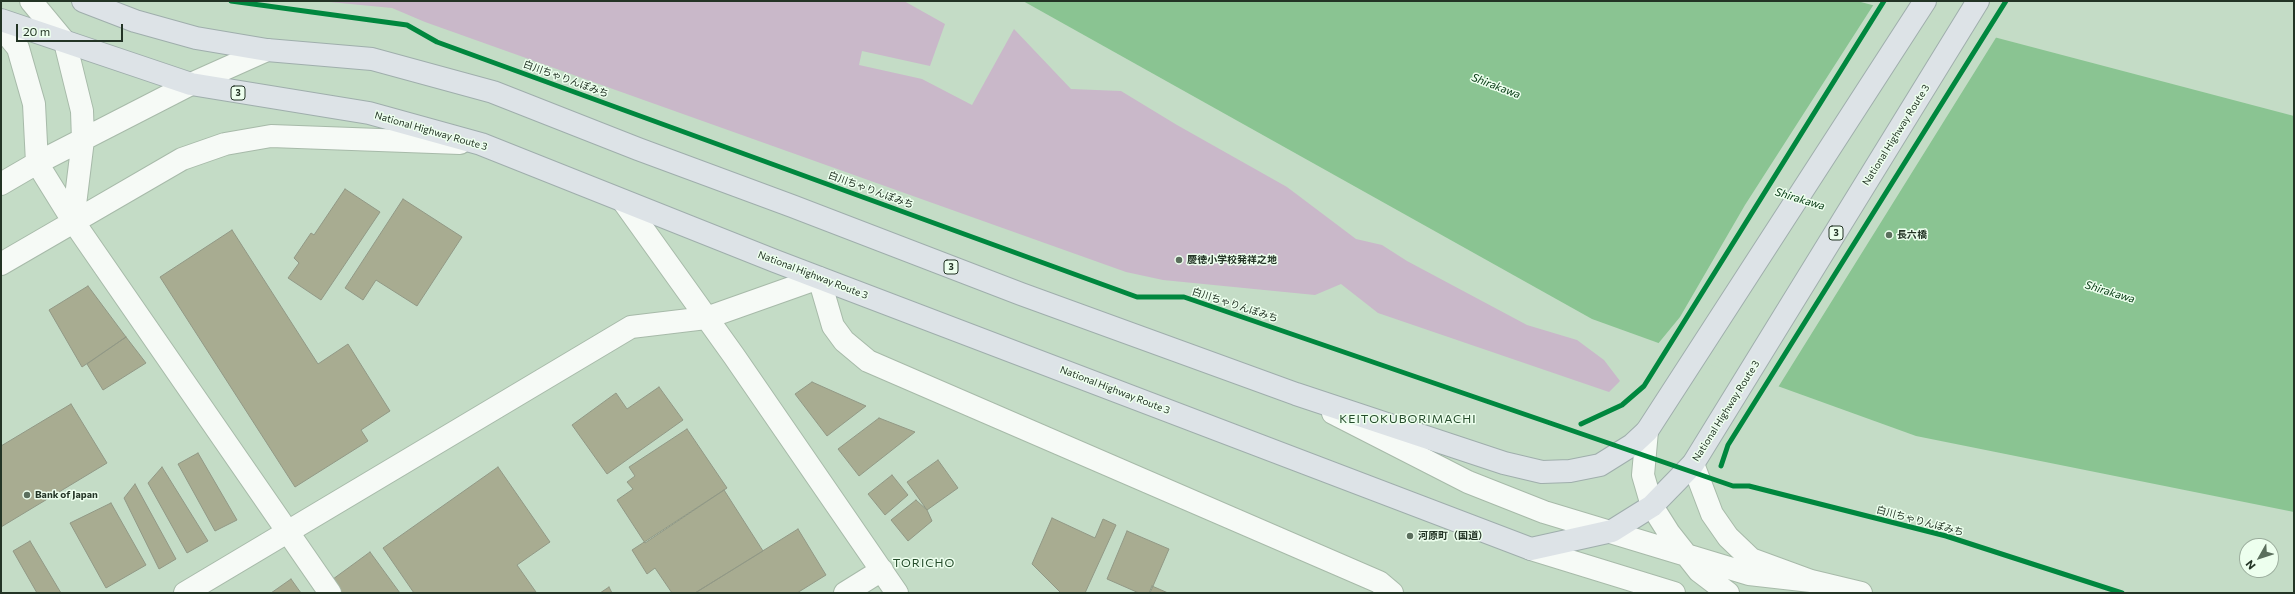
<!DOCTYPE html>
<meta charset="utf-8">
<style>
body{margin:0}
#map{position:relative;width:2295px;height:594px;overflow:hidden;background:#c4dcc6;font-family:Commissioner,sans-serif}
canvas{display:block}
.frame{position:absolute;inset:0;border:2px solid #233425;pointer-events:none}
.north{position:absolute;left:2239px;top:538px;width:40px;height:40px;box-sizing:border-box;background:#edffee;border:1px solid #9cae9e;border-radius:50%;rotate:231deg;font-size:11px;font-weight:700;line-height:16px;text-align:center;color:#233425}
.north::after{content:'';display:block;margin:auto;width:14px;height:18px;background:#5b6f5d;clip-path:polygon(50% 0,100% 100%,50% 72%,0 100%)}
.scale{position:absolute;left:16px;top:24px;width:107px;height:18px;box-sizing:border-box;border:2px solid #233425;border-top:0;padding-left:5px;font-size:12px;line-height:14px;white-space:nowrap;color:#233425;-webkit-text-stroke:3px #edffee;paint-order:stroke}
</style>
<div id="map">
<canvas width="2295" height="594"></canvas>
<div class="frame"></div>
<div class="north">N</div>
<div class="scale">20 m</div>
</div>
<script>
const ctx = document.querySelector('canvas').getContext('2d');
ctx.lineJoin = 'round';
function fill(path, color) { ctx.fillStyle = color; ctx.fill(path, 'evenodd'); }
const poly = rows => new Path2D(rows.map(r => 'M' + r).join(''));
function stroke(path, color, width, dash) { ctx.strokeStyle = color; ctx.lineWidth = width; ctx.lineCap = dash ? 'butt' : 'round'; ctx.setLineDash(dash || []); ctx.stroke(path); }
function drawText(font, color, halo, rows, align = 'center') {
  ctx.font = font + ' Commissioner,"Noto Sans JP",sans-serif'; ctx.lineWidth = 3; ctx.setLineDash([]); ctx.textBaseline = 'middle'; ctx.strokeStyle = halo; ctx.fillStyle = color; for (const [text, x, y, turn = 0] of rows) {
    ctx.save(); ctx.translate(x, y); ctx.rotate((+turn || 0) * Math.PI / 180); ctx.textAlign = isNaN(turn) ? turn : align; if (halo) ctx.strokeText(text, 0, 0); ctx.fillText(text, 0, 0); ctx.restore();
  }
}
const green = poly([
 [319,1,904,1,945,24,930,66,862,51,859,65,922,79,972,105,1014,29,1071,89,1121,91,1177,125,1287,187,1356,239,1382,245,1407,261,1527,325,1577,340,1604,360,1620,381,1609,392,1378,313,1341,284,1315,295,1163,280,1126,272,425,22,392,8]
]);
const water = poly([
 [1023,1,1857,1,2294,116,2294,512,1916,436,1592,319]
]);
const pier = poly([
 [1874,4,1997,36,1777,389,1657,345,1680,317,1745,205]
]);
const building = poly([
 [345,189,380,212,321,300,288,278,299,263,294,258,311,233,314,235,345,189],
 [403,199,462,237,417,306,376,280,363,300,345,288,403,199],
 [232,230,318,364,348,344,390,411,361,430,368,441,295,487,160,277,232,230],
 [88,286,126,337,82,367,49,310,88,286],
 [126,337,146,363,103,390,87,364,126,337],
 [812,382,866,406,827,436,795,394,812,382],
 [659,387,683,420,607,474,572,425,616,393,627,409,659,387],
 [71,404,107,463,1,527,1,446,71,404],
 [879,418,915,432,859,476,838,449,879,418],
 [687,429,727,488,645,543,617,500,633,489,627,482,635,476,629,467,687,429],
 [198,453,237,520,215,531,178,464,198,453],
 [938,460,958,488,927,510,907,482,938,460],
 [162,467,208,541,187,553,148,483,162,467],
 [498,467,550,542,517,565,536,592,414,593,383,548,498,467],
 [892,475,908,495,885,515,868,494,892,475],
 [135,484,176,559,159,569,124,498,135,484],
 [724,490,763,551,695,593,672,593,655,568,647,574,632,550,724,490],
 [916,500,927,510,932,521,908,541,891,520,916,500],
 [111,503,146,565,106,588,70,523,111,503],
 [1052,518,1095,538,1103,519,1116,525,1085,593,1061,593,1032,564,1052,518],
 [798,529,826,575,797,593,695,593,798,529],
 [1127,531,1169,549,1150,593,1139,593,1107,579,1127,531],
 [30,541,61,593,37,593,13,551,30,541],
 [370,552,400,593,337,593,329,582,370,552],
 [291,579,301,593,271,593,291,579],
 [1152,586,1168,593,1149,593,1152,586],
 [609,587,612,593,600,593,609,587]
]);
const minor = poly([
 [31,1,65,42,82,111,83,140,73,221],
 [1,27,18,48,34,104,37,163,73,221,330,593],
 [1,184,37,163,191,84,267,50],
 [623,201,734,356,897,593],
 [1,264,182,159,225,144,271,136,460,143],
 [1333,413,1468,482,1544,512,1749,574,1811,581],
 [1647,431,1643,475,1652,506,1669,533,1699,571,1728,593],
 [1693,464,1712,514,1728,537,1751,559,1811,581,1861,593],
 [1531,549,1674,593],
 [185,593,631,327,706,318,819,278,833,326,844,341,868,361,1379,582,1392,593],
 [845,593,882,570]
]);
const highway = poly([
 [83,1,135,21,196,38,267,50,372,59,493,92,638,149,792,206,1021,294,1296,394,1504,463,1542,472,1570,471,1600,465,1632,445,1647,431,1925,1],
 [1,20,191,84,369,113,481,144,775,261,1531,549,1612,531,1652,506,1693,464,1978,1]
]);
const cycleway = poly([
 [231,1,407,25,437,42,1137,297,1184,297,1733,486,1749,486,1946,536,2122,593],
 [1581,424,1622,405,1644,386,1884,1],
 [1721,466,1728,445,2006,1]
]);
const markers = [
 [1889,235,4,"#5b6f5d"],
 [1179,260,4,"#5b6f5d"],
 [27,495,4,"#5b6f5d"],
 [1410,536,4,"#5b6f5d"]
];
const shields = [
 [238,93,14],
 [1836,233,14],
 [951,267,14]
];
const shieldNames = [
 ["3",238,93],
 ["3",1836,233],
 ["3",951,267]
];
const streetNames = [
 ["白川ちゃりんぽみち",566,79,20],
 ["National Highway Route 3",431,131,16],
 ["National Highway Route 3",1896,135,-58],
 ["白川ちゃりんぽみち",871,190,20],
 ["National Highway Route 3",813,275,21],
 ["白川ちゃりんぽみち",1235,305,18],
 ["National Highway Route 3",1115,390,21],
 ["National Highway Route 3",1726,411,-58],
 ["白川ちゃりんぽみち",1920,521,15]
];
const poiNames = [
 ["長六橋",1897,235],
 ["慶徳小学校発祥之地",1187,260],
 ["Bank of Japan",35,495],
 ["河原町（国道）",1418,536]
];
const waterNames = [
 ["Shirakawa",1496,86,21],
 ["Shirakawa",1800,199,17],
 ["Shirakawa",2110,292,17]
];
const quarterNames = [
 ["KEITOKUBORIMACHI",1408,419],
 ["TORICHO",924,563]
];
fill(green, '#c9b8c9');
fill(water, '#8ac492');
fill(pier, '#c4dcc6');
fill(building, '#a8ac91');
stroke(building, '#919885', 1);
stroke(minor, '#a7baa9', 24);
stroke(highway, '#9faeac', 24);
stroke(minor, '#f6faf6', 22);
stroke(highway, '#dde3e7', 22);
stroke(cycleway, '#00873e', 5);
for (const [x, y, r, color] of markers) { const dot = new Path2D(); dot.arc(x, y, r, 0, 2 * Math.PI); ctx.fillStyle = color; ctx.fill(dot); stroke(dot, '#edffee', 1.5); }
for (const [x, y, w] of shields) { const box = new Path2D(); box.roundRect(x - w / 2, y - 7, w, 14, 3); ctx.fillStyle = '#edffee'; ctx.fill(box); stroke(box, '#233425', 1); }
drawText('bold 9px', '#233425', null, shieldNames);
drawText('10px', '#233425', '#edffee', streetNames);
drawText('bold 10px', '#233425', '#edffee', poiNames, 'left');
drawText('italic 11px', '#00360e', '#edffee', waterNames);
ctx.letterSpacing = '1px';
drawText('12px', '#254c2b', '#edffee', quarterNames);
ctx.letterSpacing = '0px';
</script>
